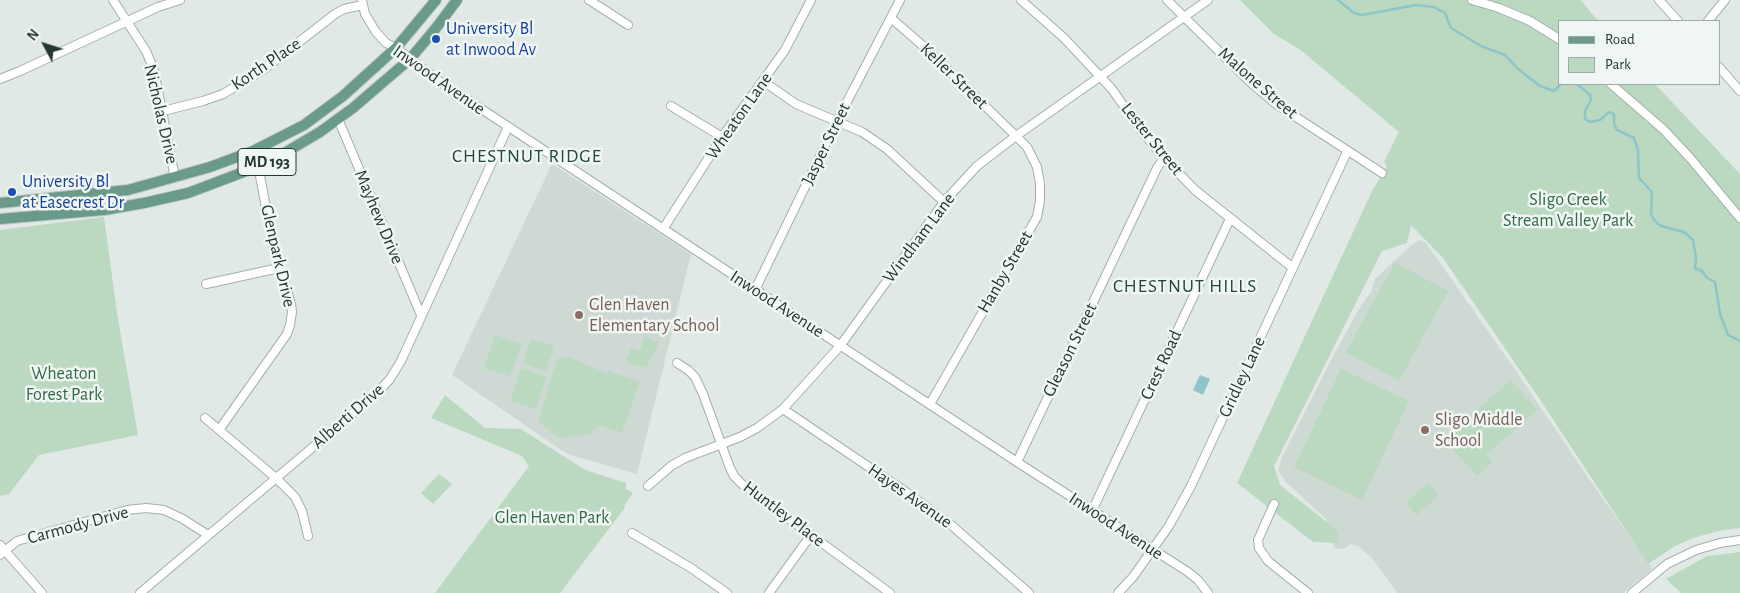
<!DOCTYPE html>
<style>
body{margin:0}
#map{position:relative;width:1740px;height:593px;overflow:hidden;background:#e0e9e5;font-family:"Alegreya Sans",sans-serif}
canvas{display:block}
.legend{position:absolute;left:1558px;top:20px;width:162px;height:65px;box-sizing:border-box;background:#f0f6f3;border:1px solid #9eaaa5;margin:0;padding:6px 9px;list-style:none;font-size:15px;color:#233831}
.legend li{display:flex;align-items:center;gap:10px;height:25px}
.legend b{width:25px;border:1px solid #9eaaa5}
.north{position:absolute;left:20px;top:20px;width:50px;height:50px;-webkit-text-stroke:4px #f0f6f3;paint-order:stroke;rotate:310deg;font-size:14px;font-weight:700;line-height:20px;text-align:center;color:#233831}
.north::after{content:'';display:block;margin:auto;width:18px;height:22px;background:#233831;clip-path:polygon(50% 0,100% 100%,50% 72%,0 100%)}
</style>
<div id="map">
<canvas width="1740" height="593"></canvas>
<ul class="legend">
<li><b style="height:6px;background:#699a8a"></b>Road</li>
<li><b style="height:14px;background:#bbd9c1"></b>Park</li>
</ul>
<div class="north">N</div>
</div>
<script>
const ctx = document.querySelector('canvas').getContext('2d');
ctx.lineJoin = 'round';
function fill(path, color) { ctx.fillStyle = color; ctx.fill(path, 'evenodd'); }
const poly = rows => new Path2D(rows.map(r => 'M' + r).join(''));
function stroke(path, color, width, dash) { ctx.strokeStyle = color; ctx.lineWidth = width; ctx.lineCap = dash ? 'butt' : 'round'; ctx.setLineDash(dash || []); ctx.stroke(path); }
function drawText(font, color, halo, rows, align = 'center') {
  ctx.font = font + ' "Alegreya Sans",sans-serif'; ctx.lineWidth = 5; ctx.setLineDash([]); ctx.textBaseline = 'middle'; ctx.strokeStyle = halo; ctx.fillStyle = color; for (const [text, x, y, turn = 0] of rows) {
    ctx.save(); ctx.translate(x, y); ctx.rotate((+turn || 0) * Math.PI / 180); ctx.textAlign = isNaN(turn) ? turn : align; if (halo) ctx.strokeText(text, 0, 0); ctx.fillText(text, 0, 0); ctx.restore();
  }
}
const built = poly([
 [552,164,691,254,637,474,567,454,452,375],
 [1419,240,1426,243,1514,368,1589,479,1650,565,1652,569,1623,593,1397,593,1372,558,1358,546,1351,544,1343,549,1335,548,1329,537,1326,519,1286,482,1278,471,1282,457,1338,347,1362,304,1371,292,1375,279,1409,247]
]);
const green = poly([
 [1240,0,1581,0,1598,21,1559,21,1559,84,1655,84,1740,174,1740,528,1718,531,1693,538,1675,546,1648,564,1541,401,1443,258,1411,225,1407,243,1382,251,1274,466,1280,485,1338,531,1338,543,1313,542,1237,483,1373,189,1387,167,1384,162,1399,132,1299,49,1274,34],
 [104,217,117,313,138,435,39,455,9,494,0,496,0,230],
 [1395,262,1448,291,1399,381,1346,352],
 [495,335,522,344,510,376,484,368],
 [644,337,659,342,654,355,651,355,647,368,626,362,631,348,640,351],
 [531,339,554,346,546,371,523,363],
 [566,356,607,373,608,371,640,382,622,433,598,425,590,434,560,438,538,422,557,359],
 [521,368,547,377,536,409,510,401],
 [1341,369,1409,401,1362,500,1294,467],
 [1510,380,1537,409,1487,455,1492,462,1477,476,1444,440],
 [445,395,485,428,521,429,585,470,626,483,626,489,633,493,625,504,624,509,560,593,435,593,529,466,522,456,431,418],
 [439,474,452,484,433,504,421,493],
 [1428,483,1439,496,1416,515,1406,502],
 [1740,552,1740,593,1681,593,1666,579,1707,556]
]);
const water = poly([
 [1200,375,1210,379,1203,395,1193,390]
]);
const stream = poly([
 [1338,0,1354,13,1362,15,1416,5,1434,7,1445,13,1451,28,1481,46,1505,55,1518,69,1540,86,1554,91,1561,84],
 [1577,84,1590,95,1591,100,1585,111,1585,119,1590,122,1600,120,1609,112,1614,114,1614,124,1617,130,1634,138,1638,150,1639,178,1652,192,1651,214,1654,220,1661,226,1684,232,1693,240,1696,258,1695,268,1702,271,1707,278,1715,282,1720,314,1728,335,1740,341]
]);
const minor = poly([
 [113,0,146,51,154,70,175,178],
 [362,0,365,14,376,32,386,43,396,48,439,81,1017,462,1188,572,1198,580,1208,593],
 [589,0,628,25],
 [1021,0,1064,38,1111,88,1144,134,1164,158,1195,190,1293,268],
 [1167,0,1250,82,1276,104,1382,173],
 [1472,0,1499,8,1530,21,1559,39],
 [1659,0,1678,21],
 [891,18,930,52,1027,147,1037,167,1040,184,1040,201,1037,217,930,404],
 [1708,21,1725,0],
 [1719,67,1740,91],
 [0,79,20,71,158,7,180,0],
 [763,81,796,104,862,132,887,149,944,202],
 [1611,84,1664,130,1691,159,1740,218],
 [671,106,722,137],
 [163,111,203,101,223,94,263,70,335,14,344,9,363,5],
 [338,119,421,315],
 [663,229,722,137,785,50,811,0],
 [206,284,279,268],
 [755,290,837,121,900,0],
 [677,363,688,370,695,377,703,394,730,468,734,476,743,485,890,593],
 [783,409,906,492,950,524,1029,593],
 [205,418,276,478,295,497,302,511,308,536],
 [219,430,287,334,290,325,292,312,291,304,273,245,260,176,253,151],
 [1017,462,1157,168,1164,158],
 [648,486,671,466,685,458,740,437,757,428,783,409,840,346,944,202,977,166,1016,136,1208,0],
 [1274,504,1258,540,1259,548,1268,561,1308,593],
 [1092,511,1230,219],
 [632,533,691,568,727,593],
 [0,545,42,593],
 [0,555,17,541,127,510,146,508,164,510,183,519,208,535],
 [140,593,377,393,390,379,401,361,508,127],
 [769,593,811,535],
 [1118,593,1133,577,1169,526,1191,486,1347,152],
 [1632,593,1667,564,1696,550,1720,543,1740,540]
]);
const major = poly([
 [0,203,128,190,210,167,253,151,304,125,343,96,396,48,436,0],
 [0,219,104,210,144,203,188,193,257,167,281,155,320,132,353,108,410,59,436,28,457,0]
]);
const markers = [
 [436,39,5,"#1a4fb4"],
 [12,192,5,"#1a4fb4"],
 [579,315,5,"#8d6e63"],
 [1425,430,5,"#8d6e63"]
];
const shields = [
 [267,162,58]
];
const shieldNames = [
 ["MD 193",267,162]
];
const transitNames = [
 ["University Bl",446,29],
 ["at Inwood Av",446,50],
 ["University Bl",22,182],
 ["at Easecrest Dr",22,203]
];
const streetNames = [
 ["Korth Place",266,64,-34],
 ["Keller Street",954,76,44],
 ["Inwood Avenue",439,80,35],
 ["Malone Street",1258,83,41],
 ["Nicholas Drive",161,114,77],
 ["Wheaton Lane",739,116,-55],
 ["Lester Street",1152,139,51],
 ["Jasper Street",826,144,-64],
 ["Mayhew Drive",379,217,67],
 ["Windham Lane",919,238,-53],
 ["Glenpark Drive",278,256,77],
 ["Hanby Street",1005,272,-60],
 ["Inwood Avenue",777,304,33],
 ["Gleason Street",1070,350,-64],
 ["Crest Road",1161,365,-65],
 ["Gridley Lane",1242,377,-65],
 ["Alberti Drive",348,416,-41],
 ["Hayes Avenue",910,496,35],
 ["Huntley Place",784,514,37],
 ["Carmody Drive",78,525,-15],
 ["Inwood Avenue",1116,526,33]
];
const parkNames = [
 ["Sligo Creek",1568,200],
 ["Stream Valley Park",1568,221],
 ["Wheaton",64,374],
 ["Forest Park",64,395],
 ["Glen Haven Park",552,518]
];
const educationNames = [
 ["Glen Haven",589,305],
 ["Elementary School",589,326],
 ["Sligo Middle",1435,420],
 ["School",1435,441]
];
const neighbourhoodNames = [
 ["CHESTNUT RIDGE",527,156],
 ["CHESTNUT HILLS",1185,286]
];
fill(built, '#cfd9d3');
fill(green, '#bbd9c1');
fill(water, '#8dc5c9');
stroke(stream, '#8dc5c9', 2.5);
stroke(minor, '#a4b0ab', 10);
stroke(major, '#bdc3c1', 12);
stroke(minor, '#fff', 8);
stroke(major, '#699a8a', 10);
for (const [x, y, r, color] of markers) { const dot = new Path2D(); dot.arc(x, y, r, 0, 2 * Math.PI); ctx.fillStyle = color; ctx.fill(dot); stroke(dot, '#f0f6f3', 2); }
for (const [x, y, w] of shields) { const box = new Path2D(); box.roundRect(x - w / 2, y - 13.5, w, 27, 4); ctx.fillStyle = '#f0f6f3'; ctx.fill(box); stroke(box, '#233831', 1); }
drawText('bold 16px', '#233831', null, shieldNames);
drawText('18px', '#164399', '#f0f6f3', transitNames, 'left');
drawText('18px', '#233831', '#f0f6f3', streetNames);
drawText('18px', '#316a43', '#f0f6f3', parkNames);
drawText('18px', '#785e54', '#f0f6f3', educationNames, 'left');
ctx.letterSpacing = '1px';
drawText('19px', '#21483b', '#f0f6f3', neighbourhoodNames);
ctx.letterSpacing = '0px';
</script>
